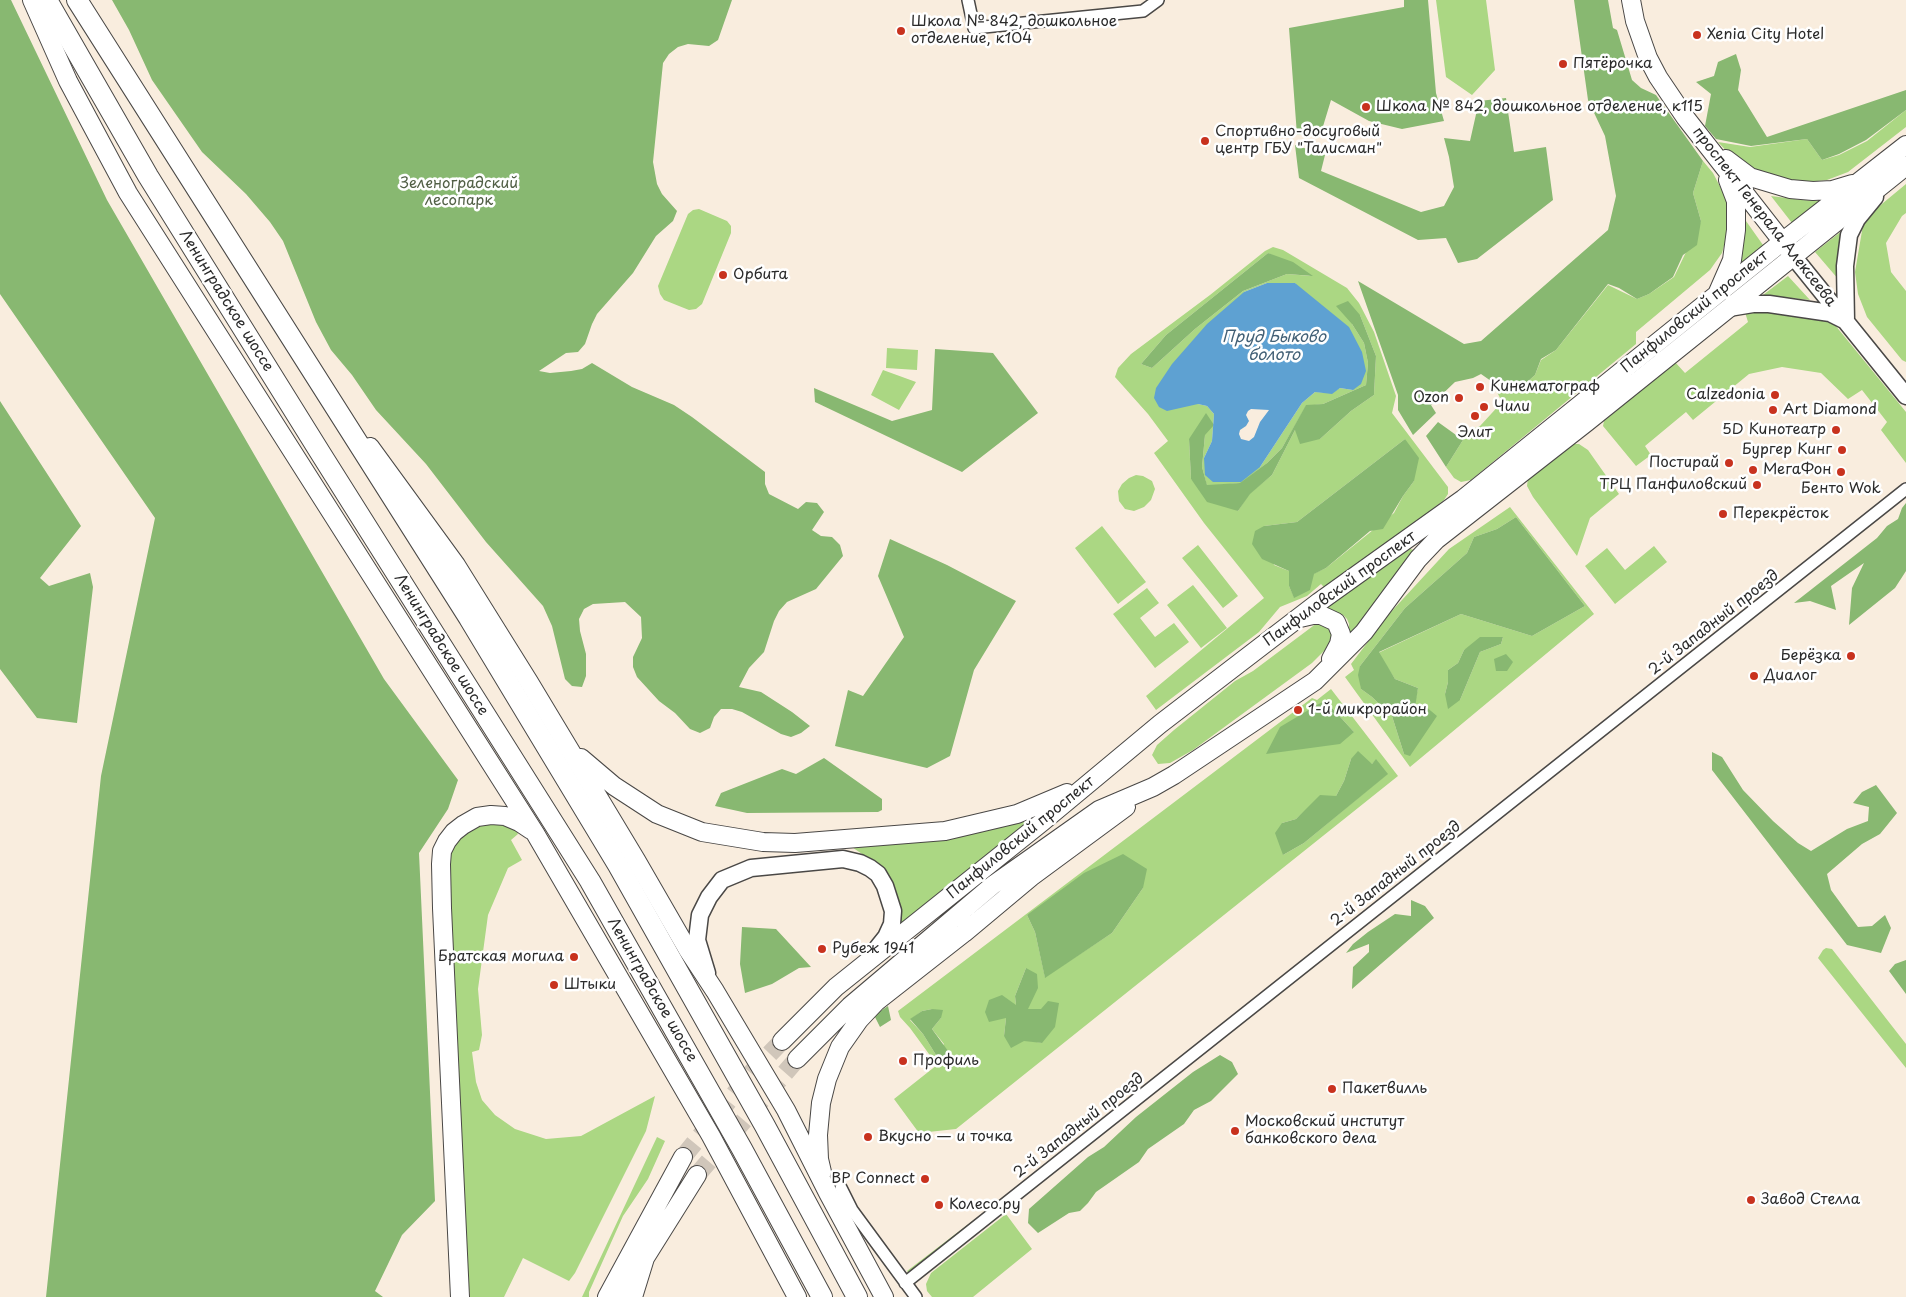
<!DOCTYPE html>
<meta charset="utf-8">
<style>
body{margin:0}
canvas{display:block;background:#f9edde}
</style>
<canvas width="1906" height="1297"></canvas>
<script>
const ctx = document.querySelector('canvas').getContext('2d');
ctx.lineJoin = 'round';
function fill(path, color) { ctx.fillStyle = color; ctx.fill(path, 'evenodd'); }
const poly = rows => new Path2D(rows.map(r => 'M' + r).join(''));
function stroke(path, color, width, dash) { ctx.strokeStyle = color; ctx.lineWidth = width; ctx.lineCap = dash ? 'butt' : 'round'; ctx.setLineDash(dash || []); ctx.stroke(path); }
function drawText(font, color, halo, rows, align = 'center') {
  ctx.font = font + ' "Playpen Sans",sans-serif'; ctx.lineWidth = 5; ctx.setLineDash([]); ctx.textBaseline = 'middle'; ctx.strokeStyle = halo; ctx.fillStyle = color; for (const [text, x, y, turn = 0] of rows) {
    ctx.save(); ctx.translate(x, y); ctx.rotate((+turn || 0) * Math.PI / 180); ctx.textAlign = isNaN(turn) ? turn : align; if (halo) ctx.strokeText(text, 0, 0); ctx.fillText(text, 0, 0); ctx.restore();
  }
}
const green = poly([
 [1436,0,1486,0,1495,70,1472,95,1446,77],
 [1906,110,1906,127,1848,172,1827,180,1807,182,1770,179,1743,169,1718,142,1750,147,1807,139,1822,160,1839,155,1867,141],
 [1703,161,1713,173,1728,202,1729,228,1722,253,1710,270,1636,332,1636,344,1471,480,1461,482,1454,478,1446,467,1463,440,1457,435,1480,426,1502,402,1492,382,1517,391,1535,375,1541,360,1556,350,1608,285,1637,299,1649,294,1674,277,1701,221,1693,193],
 [1906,184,1906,213,1902,216,1886,243,1891,272,1906,291,1906,362,1902,360,1867,317,1858,294,1855,272,1863,225,1871,213],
 [1771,196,1802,200,1820,201,1792,223],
 [699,209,727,221,731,226,731,233,702,304,696,309,689,310,664,300,660,294,658,286,688,214,693,210],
 [1746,221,1763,245,1761,250,1738,269],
 [1843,230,1839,280,1815,252],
 [1273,247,1283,250,1347,288,1359,303,1374,332,1396,396,1392,413,1448,487,1448,494,1444,500,1328,591,1321,584,1307,596,1280,607,1259,632,1156,710,1146,696,1264,598,1204,523,1154,453,1168,441,1148,414,1115,377,1118,368,1131,354,1210,295,1265,251],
 [1268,253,1311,276,1287,274,1243,291,1195,329,1152,368,1141,364,1166,335],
 [1267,283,1295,283,1353,390,1340,388,1331,393,1315,392,1302,403,1260,467,1204,458,1212,441,1214,414,1207,406,1198,404,1244,292],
 [1360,315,1376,356,1374,395,1351,411,1320,439,1295,430,1272,475,1249,494,1238,511,1191,479,1189,439,1205,435,1202,467,1207,486,1241,483,1267,463,1282,448,1306,406,1323,404,1366,385,1368,363,1364,343,1352,324],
 [1405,439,1414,481,1403,496,1394,513,1326,568,1313,574,1294,597,1289,586,1289,571,1274,565,1264,526,1297,522],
 [1788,276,1810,300,1763,295],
 [1744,309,1816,317,1835,325,1906,412,1906,463,1881,430,1887,422,1862,390,1848,399,1821,373,1782,367,1749,374,1693,420,1686,412,1645,446,1651,455,1636,466,1603,426,1604,421,1675,362,1685,373,1748,322],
 [887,348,918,350,917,370,886,368],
 [883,370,916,382,899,410,871,395],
 [1572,444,1579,444,1588,450,1619,494,1590,518,1577,556,1533,497,1527,486,1528,478],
 [1136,475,1143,476,1152,481,1155,489,1151,500,1144,507,1134,511,1125,509,1119,501,1118,491,1122,484,1129,478],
 [1510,507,1594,614,1410,767,1345,677,1354,670,1351,664,1390,613,1449,549],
 [1516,517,1585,606,1532,636,1461,614,1378,653,1395,679,1418,688,1404,754,1392,716,1372,697,1361,689,1360,666,1405,608,1467,553,1474,537,1497,529],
 [1492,637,1503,637,1501,644,1480,652,1460,700,1445,694,1448,682,1448,670,1458,663,1464,650],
 [1102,526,1146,582,1118,604,1075,548],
 [1198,545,1238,596,1223,608,1182,558],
 [1654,546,1667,562,1615,604,1585,566,1607,548,1625,570],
 [1410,549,1414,550,1377,602,1349,636,1349,624,1347,619,1343,615,1324,608],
 [1193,585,1227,628,1201,648,1167,605],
 [1147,588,1159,603,1140,618,1155,637,1174,623,1189,642,1155,668,1113,614],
 [1317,623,1326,624,1334,634,1332,643,1312,663,1193,750,1170,763,1158,764,1152,755,1157,745,1174,730,1235,681,1253,671],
 [1331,689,1398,776,956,1129,919,1133,894,1099,937,1065,910,1028,900,1017,898,1011,1312,698,1317,700],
 [1322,702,1333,709,1354,732,1307,713],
 [1351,759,1372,764,1376,760,1387,774,1304,843,1283,855,1282,823,1296,819,1308,808,1336,796,1344,781],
 [1143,888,1112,933,1045,977,1035,932,1027,915],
 [1026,968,1028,1010,1041,1009,1042,1043,1004,1036,1006,1018,1016,1005,1015,996],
 [932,1009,941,1018,932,1029,944,1044,936,1055,923,1034,910,1020,922,1011],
 [1033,816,1019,833,901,927,895,893,878,865,849,845],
 [496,821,513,826,518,834,511,840,522,860,508,868,488,915,478,989,482,1035,479,1050,472,1052,476,1082,482,1100,495,1115,515,1129,546,1139,581,1136,655,1096,646,1131,575,1273,569,1281,523,1258,504,1297,470,1297,463,1243,456,1018,447,865,455,842,477,824],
 [1826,948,1832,949,1906,1044,1906,1068,1818,958,1823,950],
 [657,1137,665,1141,648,1179,623,1216,589,1292,589,1297,582,1297],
 [1006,1214,1032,1249,973,1297,932,1297,927,1291,926,1284,931,1273],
 [975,1219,979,1224,913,1278,907,1271]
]);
const forest = poly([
 [0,0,11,0,107,200,384,679,458,780,448,809,419,853,435,1201,402,1235,375,1291,383,1297,46,1297,101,776,155,518,0,294],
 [112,0,732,0,718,40,709,46,688,44,678,47,669,54,663,63,653,162,657,184,662,194,677,211,673,221,656,236,633,273,597,314,592,324,585,344,578,352,566,353,539,371,550,373,571,371,582,369,592,363,632,387,674,405,692,417,765,472,765,484,769,494,798,509,806,502,817,503,824,512,812,530,821,536,832,537,840,545,843,556,816,589,787,602,779,611,774,621,764,652,749,668,739,687,761,692,792,712,810,726,801,733,791,737,781,734,742,712,732,709,721,709,714,717,710,728,700,733,690,729,675,713,659,701,637,677,633,667,633,657,642,638,641,617,625,602,593,604,584,609,579,619,580,631,586,654,586,676,582,687,572,686,565,679,552,626,543,606,486,542,426,464,376,410,352,375,331,350,316,322,283,241,270,222,246,194,202,152,152,80,129,30],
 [1404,0,1428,0,1436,93,1444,121,1402,129,1369,121,1331,100,1321,133,1297,135,1289,28,1404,7],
 [1574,0,1608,0,1613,28,1617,30,1632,80,1641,88,1656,95,1703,161,1693,193,1701,221,1697,245,1683,255,1673,277,1649,294,1637,299,1619,288,1608,284,1556,350,1541,359,1535,375,1517,391,1491,381,1481,374,1473,378,1455,382,1431,405,1436,413,1413,435,1398,410,1398,395,1358,281,1464,344,1481,341,1608,230,1616,196,1605,136,1588,100],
 [1736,54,1741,70,1738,90,1767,137,1906,90,1906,110,1866,140,1839,154,1822,160,1807,139,1751,146,1716,139,1705,126,1711,94,1696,82,1714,76,1718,62],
 [1506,98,1514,152,1546,147,1553,200,1477,259,1458,263,1446,238,1418,240,1299,178,1295,145,1325,155,1321,171,1421,212,1444,206,1454,187,1449,157,1444,138,1470,141,1479,101],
 [1268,253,1293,262,1313,276,1287,274,1243,291,1195,329,1152,368,1141,364,1166,335],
 [1348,301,1360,315,1376,356,1374,395,1351,411,1320,439,1300,444,1295,430,1272,475,1250,494,1238,511,1207,502,1191,479,1189,439,1206,413,1214,425,1205,435,1202,467,1207,485,1240,483,1267,463,1282,448,1306,405,1323,404,1366,385,1368,363,1364,343,1352,324,1336,306],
 [935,349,993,353,1038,413,962,472,815,402,814,388,892,421,932,410],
 [0,401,81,526,40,578,49,586,90,573,93,587,77,723,37,718,0,669],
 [1438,422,1463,440,1446,467,1426,436],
 [1405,439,1419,458,1414,481,1403,496,1383,529,1370,531,1326,568,1314,574,1310,590,1294,598,1289,586,1289,571,1262,559,1252,544,1255,531,1264,526,1297,522],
 [1906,503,1906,571,1895,588,1849,625,1852,588,1864,563,1831,586,1836,610,1810,601,1794,603,1877,538,1887,526,1898,519,1902,508],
 [1516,517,1585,606,1532,636,1461,614,1379,652,1395,679,1418,688,1415,708,1425,706,1437,716,1410,756,1404,754,1392,716,1372,697,1361,689,1358,675,1360,666,1405,608,1467,553,1474,537,1497,529],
 [890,539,947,565,1016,601,974,670,950,756,927,768,835,746,848,690,863,696,904,637,878,576],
 [1480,637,1503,637,1501,644,1480,652,1460,700,1448,709,1445,694,1448,682,1448,670,1458,663,1464,650],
 [1506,654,1513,662,1507,671,1496,671,1494,659],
 [1322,702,1333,709,1354,732,1340,744,1266,754,1280,727],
 [1358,751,1372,764,1376,759,1388,774,1304,843,1283,855,1275,833,1282,823,1296,819,1320,795,1336,796,1344,781,1351,759],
 [1712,752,1722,757,1743,790,1773,821,1798,843,1811,851,1847,829,1868,821,1869,807,1853,803,1862,792,1876,785,1897,813,1880,834,1862,844,1827,874,1831,890,1858,927,1872,926,1885,915,1891,928,1881,953,1847,945,1712,770],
 [824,758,882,799,882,810,878,812,747,813,715,806,721,793,782,769,796,774],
 [1123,854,1147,869,1143,888,1112,933,1045,978,1035,932,1027,915,1084,873],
 [1411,900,1425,906,1434,918,1352,989,1353,967,1369,952,1369,944,1346,953,1353,944,1368,932,1395,914,1411,916],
 [742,927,776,929,811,967,799,968,772,984,745,993,740,964],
 [1906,960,1906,994,1889,971,1895,964],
 [1026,968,1037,974,1038,988,1028,1009,1041,1009,1048,1001,1059,1003,1055,1027,1042,1043,1024,1041,1011,1048,1004,1036,1006,1018,989,1022,985,1012,989,1000,1002,995,1016,1005,1015,996],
 [888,1006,891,1020,880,1027,875,1017,879,1012],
 [932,1009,943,1010,941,1018,932,1029,951,1055,947,1066,936,1055,923,1034,910,1019,922,1011],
 [1220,1055,1232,1062,1238,1074,1211,1101,1194,1110,1184,1124,1148,1149,1139,1162,1096,1192,1088,1203,1080,1211,1069,1213,1038,1233,1028,1223,1029,1209,1088,1157,1104,1147,1136,1117,1193,1072]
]);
const water = poly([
 [1267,283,1295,283,1349,327,1362,352,1366,371,1361,384,1353,390,1340,388,1332,394,1315,392,1302,403,1260,467,1241,482,1213,482,1205,475,1204,458,1212,441,1214,414,1207,406,1198,404,1167,411,1159,407,1154,398,1156,388,1172,364,1207,324,1244,292],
 [1251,409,1269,410,1260,422,1254,437,1249,441,1241,439,1239,434,1240,430,1246,426,1249,421,1246,415,1248,411]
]);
const primaryTunnel = poly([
 [683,1157,753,1071,782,1041],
 [697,1175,797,1059]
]);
const street = poly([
 [968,0,974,28,1143,11,1158,0],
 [841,1188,852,1210,916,1297],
 [905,1283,1906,489]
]);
const secondary = poly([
 [1793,256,1906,396],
 [1729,308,1753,304,1769,304,1830,313,1844,320],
 [1846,321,1845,266,1849,235,1857,219,1875,197],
 [707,973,697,940,700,915,709,897,722,880,751,868,843,859,860,863,870,868,878,874,885,886,893,911,892,924,886,937,874,952],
 [623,1297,636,1273]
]);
const primary = poly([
 [32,0,68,81,128,193,535,833,711,1136,797,1297],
 [1631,0,1635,21,1648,58,1658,77,1685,117,1789,250],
 [1726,159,1750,177,1790,189,1813,191,1832,190,1852,184],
 [1718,292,1732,260,1736,230,1736,201,1728,180],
 [370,447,456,565,529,682,636,860,688,950,715,991,786,1110,828,1193,884,1297],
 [1300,618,1313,615,1321,615,1336,622,1341,634,1339,644,1331,659],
 [581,758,614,786,657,814,702,832,763,842,795,843,945,831,1017,814,1067,793],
 [782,1041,836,987,1041,823,1160,724,1319,602,1463,499,1782,242,1906,145],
 [797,1059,850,1006,993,885,1099,810,1153,787,1174,775,1315,681,1364,632,1418,559,1436,540,1587,422,1906,166],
 [822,1172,819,1159,818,1135,821,1103,827,1079,840,1047,859,1020,876,1002,964,933,1031,877,1126,807],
 [460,1297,442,908,441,864,442,851,447,841,454,832,463,825,477,817,491,815,505,816,519,822,531,830],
 [607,1297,683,1157],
 [633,1297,645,1258,697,1175]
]);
const highway = poly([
 [47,0,148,176,321,454,590,881,742,1149,822,1297],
 [77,0,469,618,618,865,765,1126,857,1297]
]);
const markers = [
 [901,31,5,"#c8321e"],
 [1697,35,5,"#c8321e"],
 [1563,64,5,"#c8321e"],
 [1366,107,5,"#c8321e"],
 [1205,141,5,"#c8321e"],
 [723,275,5,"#c8321e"],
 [1480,387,5,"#c8321e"],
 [1775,395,5,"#c8321e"],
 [1459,398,5,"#c8321e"],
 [1484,407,5,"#c8321e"],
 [1773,410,5,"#c8321e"],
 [1475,416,5,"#c8321e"],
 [1836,430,5,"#c8321e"],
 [1842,450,5,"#c8321e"],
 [1729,463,5,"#c8321e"],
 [1753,470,5,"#c8321e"],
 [1841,472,5,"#c8321e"],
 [1757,485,5,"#c8321e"],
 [1723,514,5,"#c8321e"],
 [1851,656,5,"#c8321e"],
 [1754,676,5,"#c8321e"],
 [1298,710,5,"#c8321e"],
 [822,949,5,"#c8321e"],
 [574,957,5,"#c8321e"],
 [554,985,5,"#c8321e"],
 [903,1061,5,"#c8321e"],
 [1332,1089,5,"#c8321e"],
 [1235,1131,5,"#c8321e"],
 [868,1137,5,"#c8321e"],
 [925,1179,5,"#c8321e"],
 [1751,1200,5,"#c8321e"],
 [939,1205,5,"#c8321e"]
];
const poiNames = [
 ["Школа № 842, дошкольное",911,22],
 ["отделение, к104",911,39],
 ["Xenia City Hotel",1707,35],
 ["Пятёрочка",1573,64],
 ["Школа № 842, дошкольное отделение, к115",1376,107],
 ["Спортивно-досуговый",1215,132],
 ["центр ГБУ \"Талисман\"",1215,149],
 ["Орбита",733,275],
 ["Кинематограф",1490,387],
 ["Calzedonia",1765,395,"right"],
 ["Ozon",1449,398,"right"],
 ["Чили",1494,407],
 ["Art Diamond",1783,410],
 ["5D Кинотеатр",1826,430,"right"],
 ["Элит",1475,433,"center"],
 ["Бургер Кинг",1832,450,"right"],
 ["Постирай",1719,463,"right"],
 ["МегаФон",1763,470],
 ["ТРЦ Панфиловский",1747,485,"right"],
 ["Бенто Wok",1841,489,"center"],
 ["Перекрёсток",1733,514],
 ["Берёзка",1841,656,"right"],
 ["Диалог",1764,676],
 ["1-й микрорайон",1308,710],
 ["Рубеж 1941",832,949],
 ["Братская могила",564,957,"right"],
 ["Штыки",564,985],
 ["Профиль",913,1061],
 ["Пакетвилль",1342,1089],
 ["Московский институт",1245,1122],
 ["банковского дела",1245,1139],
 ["Вкусно — и точка",878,1137],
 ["ВР Connect",915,1179,"right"],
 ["Завод Стелла",1761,1200],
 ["Колесо.ру",949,1205]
];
const parkNames = [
 ["Зеленоградский",459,184],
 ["лесопарк",459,201]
];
const streetNames = [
 ["проспект Генерала Алексеева",1764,217,52],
 ["Ленинградское шоссе",226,301,58],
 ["Панфиловский проспект",1695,312,-39],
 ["Панфиловский проспект",1340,589,-36],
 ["2-й Западный проезд",1714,623,-38],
 ["Ленинградское шоссе",441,645,58],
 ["Панфиловский проспект",1021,838,-39],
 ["2-й Западный проезд",1396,874,-38],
 ["Ленинградское шоссе",652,990,60],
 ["2-й Западный проезд",1079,1126,-38]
];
const waterNames = [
 ["Пруд Быково",1274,338],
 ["болото",1274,356]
];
fill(green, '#abd783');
fill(forest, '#88b871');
fill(water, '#5ea1d2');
stroke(primaryTunnel, '#d0c6ba', 18, [18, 9]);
stroke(street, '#4a4846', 14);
stroke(secondary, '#4a4846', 19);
stroke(primary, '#4a4846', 20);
stroke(highway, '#4a4846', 22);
stroke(street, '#fff', 11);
stroke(secondary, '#fff', 16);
stroke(primary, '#fff', 18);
stroke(highway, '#fff', 20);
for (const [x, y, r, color] of markers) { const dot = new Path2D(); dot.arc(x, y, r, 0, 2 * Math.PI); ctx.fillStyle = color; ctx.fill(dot); stroke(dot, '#fff', 2); }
drawText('15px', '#2b2b2b', '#fff', poiNames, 'left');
drawText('15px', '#515f45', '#fff', parkNames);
drawText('15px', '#2b2b2b', '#fff', streetNames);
drawText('italic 16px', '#426076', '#fff', waterNames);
</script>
